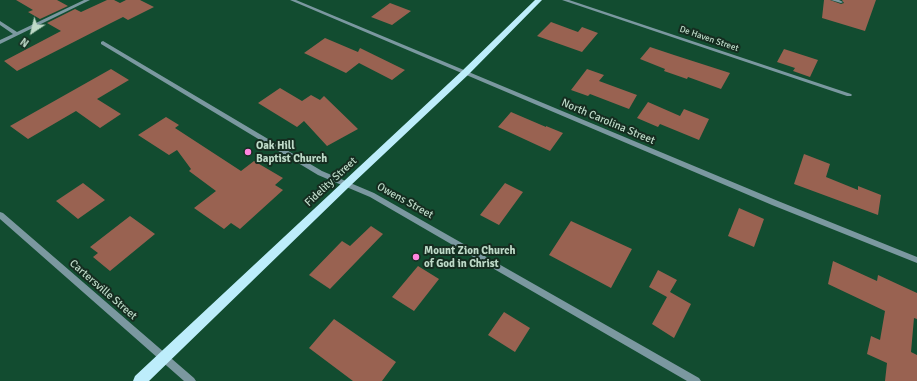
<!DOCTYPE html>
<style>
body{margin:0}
#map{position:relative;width:917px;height:381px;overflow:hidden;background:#124c30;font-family:Signika,sans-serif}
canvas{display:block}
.north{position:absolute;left:12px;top:12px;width:40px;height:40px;-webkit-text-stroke:3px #152d20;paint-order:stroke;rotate:215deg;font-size:11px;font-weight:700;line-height:16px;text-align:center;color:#bedac8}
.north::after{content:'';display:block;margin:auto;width:14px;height:18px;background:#bedac8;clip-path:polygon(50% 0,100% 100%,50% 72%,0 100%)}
</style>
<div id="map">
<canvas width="917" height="381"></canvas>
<div class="north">N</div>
</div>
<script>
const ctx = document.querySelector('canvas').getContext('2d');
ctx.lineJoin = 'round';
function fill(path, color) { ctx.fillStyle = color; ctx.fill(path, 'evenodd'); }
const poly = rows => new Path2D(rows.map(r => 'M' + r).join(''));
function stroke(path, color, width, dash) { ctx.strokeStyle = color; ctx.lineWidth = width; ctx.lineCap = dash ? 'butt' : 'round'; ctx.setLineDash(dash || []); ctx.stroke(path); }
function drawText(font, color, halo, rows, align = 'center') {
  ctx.font = font + ' Signika,sans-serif'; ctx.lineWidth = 4; ctx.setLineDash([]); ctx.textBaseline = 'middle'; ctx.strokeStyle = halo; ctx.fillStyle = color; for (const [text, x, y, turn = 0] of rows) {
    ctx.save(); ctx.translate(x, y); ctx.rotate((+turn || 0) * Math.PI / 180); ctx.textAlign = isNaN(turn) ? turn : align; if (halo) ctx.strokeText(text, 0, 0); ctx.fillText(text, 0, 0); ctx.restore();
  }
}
const building = poly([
 [16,0,57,0,68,6,40,19,28,12,33,10],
 [107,0,114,0,120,3,126,0,140,0,154,7,128,20,123,17,109,24,17,71,4,61,61,31,47,23,75,9,81,12],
 [824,0,830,0,841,4,844,3,842,0,876,0,865,31,822,18],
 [390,3,411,11,392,25,371,17],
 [551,22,578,32,582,27,598,33,582,52,537,36],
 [325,38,358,52,360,48,405,70,392,80,359,63,346,73,304,53],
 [650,47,674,55,730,73,721,89,688,77,687,79,664,71,665,69,640,59],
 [784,49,818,60,810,77,793,71,795,68,777,62],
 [111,69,129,80,97,99,121,114,100,128,76,111,28,139,10,126],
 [587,69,604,75,599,81,637,95,629,109,590,94,588,96,571,90],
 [280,88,302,101,311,95,320,100,324,96,358,129,327,146,304,121,297,127,258,103],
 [648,102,680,116,684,109,709,119,699,140,660,124,658,127,637,118],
 [511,112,546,127,546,126,563,133,550,151,498,127],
 [166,117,179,125,175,128,241,171,254,161,283,178,275,185,283,190,240,229,231,223,224,229,194,208,216,191,189,171,191,169,177,150,169,155,138,135],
 [804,154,830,164,826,177,858,190,858,186,881,195,878,215,794,184],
 [83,183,105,200,78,219,56,201],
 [505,183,523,192,499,225,480,215],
 [739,208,764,219,754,247,728,236],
 [130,216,155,234,110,271,93,257,98,253,90,247],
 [571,221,632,249,611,288,549,255],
 [371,226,383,234,330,289,309,275,342,241,350,246],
 [833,261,877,281,878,275,917,293,917,319,914,318,911,352,917,355,917,381,885,381,887,363,867,354,871,336,880,340,885,311,828,284],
 [418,266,439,279,414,311,392,297],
 [658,270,677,280,670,292,691,304,674,338,652,324,667,297,649,287],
 [504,312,530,328,515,352,488,335],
 [334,319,396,362,382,381,353,381,309,348]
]);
const minor = poly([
 [84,0,90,0,0,44,0,40,13,34,0,25,0,21,17,32,84,0],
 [290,0,296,0,778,201,917,257,917,263,772,205,290,0],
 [562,0,569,0,851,94,852,95,851,96,847,96,562,0],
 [831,0,839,0,843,2,841,3,831,0],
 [103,41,322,171,374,193,699,378,701,381,687,381,370,197,318,175,101,44,101,42,103,41],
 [0,212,3,213,194,378,196,381,184,381,0,219,0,212]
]);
const major = poly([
 [535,0,542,0,469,74,349,187,149,381,133,381,135,376,463,70,535,0]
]);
const markers = [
 [248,152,4,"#ff85df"],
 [416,257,4,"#ff85df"]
];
const farStreetnames = [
 ["De Haven Street",709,39,19]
];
const streetNames = [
 ["North Carolina Street",608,122,23],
 ["Fidelity Street",331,182,-43],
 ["Owens Street",405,201,29],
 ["Cartersville Street",103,290,41]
];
const poiNames = [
 ["Oak Hill",256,146],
 ["Baptist Church",256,159],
 ["Mount Zion Church",424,251],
 ["of God in Christ",424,264]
];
fill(building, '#996251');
fill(minor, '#7b98a0');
fill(major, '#bdedfb');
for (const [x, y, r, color] of markers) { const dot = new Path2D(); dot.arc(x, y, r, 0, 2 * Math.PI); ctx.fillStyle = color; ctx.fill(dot); stroke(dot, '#152d20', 1.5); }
drawText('9px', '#bedac8', '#152d20', farStreetnames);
drawText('11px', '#bedac8', '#152d20', streetNames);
drawText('bold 11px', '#bedac8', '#152d20', poiNames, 'left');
</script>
